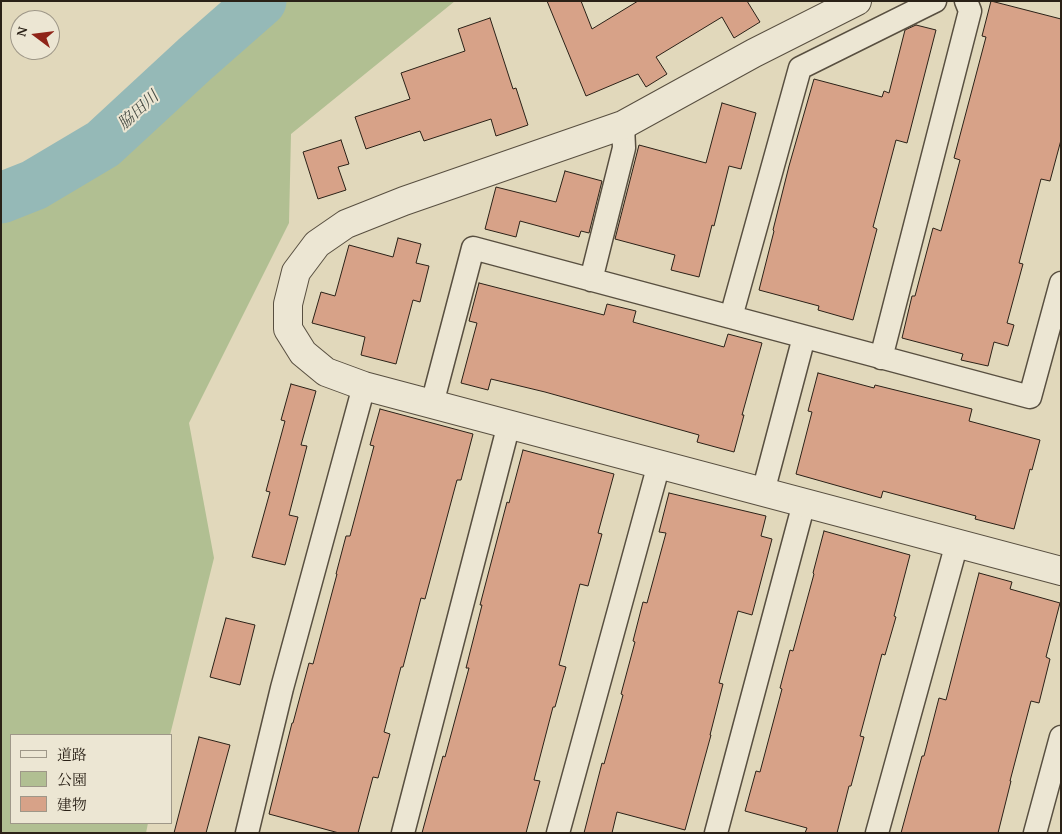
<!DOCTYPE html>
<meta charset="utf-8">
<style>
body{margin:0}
#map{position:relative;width:1062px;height:834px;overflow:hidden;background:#e1d8bb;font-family:"Gentium Book Plus","Noto Serif JP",serif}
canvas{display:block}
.frame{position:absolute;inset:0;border:2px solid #2a2117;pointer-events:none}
.legend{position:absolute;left:10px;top:734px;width:162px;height:90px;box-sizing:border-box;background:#ece6d3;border:1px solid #9e9788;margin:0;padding:6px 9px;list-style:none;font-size:15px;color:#2a2117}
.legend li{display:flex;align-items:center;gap:10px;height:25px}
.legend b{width:25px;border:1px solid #9e9788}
.north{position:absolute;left:10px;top:10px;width:50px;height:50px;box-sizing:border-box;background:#ece6d3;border:1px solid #9e9788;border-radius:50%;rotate:285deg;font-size:14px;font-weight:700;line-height:20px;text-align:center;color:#2a2117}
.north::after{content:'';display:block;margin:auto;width:18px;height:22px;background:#8f2418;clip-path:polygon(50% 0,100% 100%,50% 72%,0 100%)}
</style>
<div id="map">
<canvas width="1062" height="834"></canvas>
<div class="frame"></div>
<ul class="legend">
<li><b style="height:6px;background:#ece6d3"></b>道路</li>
<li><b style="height:14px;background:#b1bf92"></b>公園</li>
<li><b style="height:14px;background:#d7a288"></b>建物</li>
</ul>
<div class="north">N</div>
</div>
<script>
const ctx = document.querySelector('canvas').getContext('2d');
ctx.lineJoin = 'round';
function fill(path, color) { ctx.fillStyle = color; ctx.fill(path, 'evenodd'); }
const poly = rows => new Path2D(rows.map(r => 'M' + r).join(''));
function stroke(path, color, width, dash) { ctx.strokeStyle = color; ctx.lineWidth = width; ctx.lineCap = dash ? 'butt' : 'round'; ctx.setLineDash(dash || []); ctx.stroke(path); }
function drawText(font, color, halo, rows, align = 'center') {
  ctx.font = font + ' "Gentium Book Plus","Noto Serif JP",serif'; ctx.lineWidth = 4; ctx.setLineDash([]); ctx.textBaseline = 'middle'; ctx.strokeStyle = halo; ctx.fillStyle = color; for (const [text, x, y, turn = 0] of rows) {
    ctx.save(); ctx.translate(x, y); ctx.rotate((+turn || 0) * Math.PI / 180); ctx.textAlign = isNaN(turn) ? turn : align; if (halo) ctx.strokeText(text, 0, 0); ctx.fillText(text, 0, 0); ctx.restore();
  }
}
const green = poly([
 [278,1,455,1,291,134,289,223,189,423,214,558,170,735,11,735,11,823,148,823,146,833,1,833,1,209,31,196,95,163]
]);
const river = poly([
 [1,198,34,185,103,144,195,59,261,1]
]);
const building = poly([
 [547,1,581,1,592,29,638,1,747,1,760,22,734,38,722,17,656,57,667,74,646,87,638,74,586,96,547,1],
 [991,1,1061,19,1061,140,1050,181,1041,179,1019,263,1023,264,1007,323,1014,325,1008,346,994,342,988,366,961,360,963,354,902,338,912,296,915,296,933,228,941,231,960,160,954,158,986,37,982,36,991,1],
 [490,18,513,89,516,88,528,125,496,136,491,119,424,141,420,131,366,149,355,117,410,99,401,73,465,51,458,29,490,18],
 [916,25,936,30,907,143,896,140,873,227,877,229,853,320,818,310,819,306,759,290,774,231,773,230,789,166,814,79,882,97,884,91,889,93,905,30,916,25],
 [722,103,756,113,741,169,729,166,714,226,712,225,699,277,671,270,675,255,615,239,639,145,706,163,722,103],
 [341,140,349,164,338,167,346,190,318,199,303,152,341,140],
 [565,171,602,181,589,233,581,231,579,237,520,221,516,237,485,229,496,187,556,202,565,171],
 [398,238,421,244,416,263,429,266,420,302,413,300,396,364,361,355,365,337,312,323,321,292,335,296,349,245,393,257,398,238],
 [479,283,604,315,607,304,636,311,633,322,724,347,728,334,762,343,742,415,744,415,734,452,697,442,699,435,545,392,491,379,488,390,461,383,477,323,469,321,479,283],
 [818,373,874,388,875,385,972,409,969,421,1040,440,1032,470,1030,469,1014,529,975,519,976,516,883,491,881,498,796,474,812,412,808,411,818,373],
 [291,384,316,391,301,445,307,446,289,515,298,517,285,565,252,557,270,492,266,491,285,421,281,420,291,384],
 [380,409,473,434,461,480,457,480,425,599,421,598,403,667,401,667,384,732,390,734,378,778,373,777,358,833,339,833,269,814,292,723,293,723,309,663,313,664,337,574,336,574,346,536,350,536,374,446,370,445,380,409],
 [523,450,614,474,598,533,602,534,588,586,580,584,559,665,566,667,555,707,553,707,534,780,540,781,526,833,422,833,443,756,445,757,469,668,466,668,482,605,480,605,507,502,509,503,523,450],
 [669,493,766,516,761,536,772,539,752,615,738,611,719,683,723,684,710,735,711,735,685,830,617,812,612,833,584,833,602,763,604,764,623,695,621,694,635,642,633,641,643,602,647,603,666,533,659,532,669,493],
 [824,531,910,555,894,616,896,617,885,655,882,654,860,736,864,737,851,786,849,786,837,833,805,833,807,828,745,811,756,771,760,772,782,689,780,688,790,650,793,651,814,574,813,573,824,531],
 [979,573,1012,582,1010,589,1060,603,1046,657,1050,659,1039,703,1031,701,1010,781,1011,781,998,833,901,833,922,756,924,756,939,698,946,700,979,573],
 [226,618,255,625,240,685,210,677,226,618],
 [199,737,230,745,206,833,174,833,199,737]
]);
const minor = poly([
 [591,280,624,148,623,125],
 [731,317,800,68,935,1],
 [881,358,970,11,966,1],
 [432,404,473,248,1030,397,1061,283],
 [763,492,804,337],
 [247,833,282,688,364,386],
 [403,833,509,424],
 [558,833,659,464],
 [716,833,804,503],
 [877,833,957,543],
 [1035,833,1061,737]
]);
const tertiary = poly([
 [857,1,754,53,623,125,404,201,346,224,317,244,296,272,288,304,288,329,303,353,326,372,364,386,1061,571]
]);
const waterNames = [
 ["脇田川",139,111,-42]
];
fill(green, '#b1bf92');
stroke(river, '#95b9b7', 51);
fill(building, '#d7a288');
stroke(building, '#2a2117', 1);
stroke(minor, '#584f40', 25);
stroke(tertiary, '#584f40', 30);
stroke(minor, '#ece6d3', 22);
stroke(tertiary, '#ece6d3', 28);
drawText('italic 16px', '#4a4f47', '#ece6d3', waterNames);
</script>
